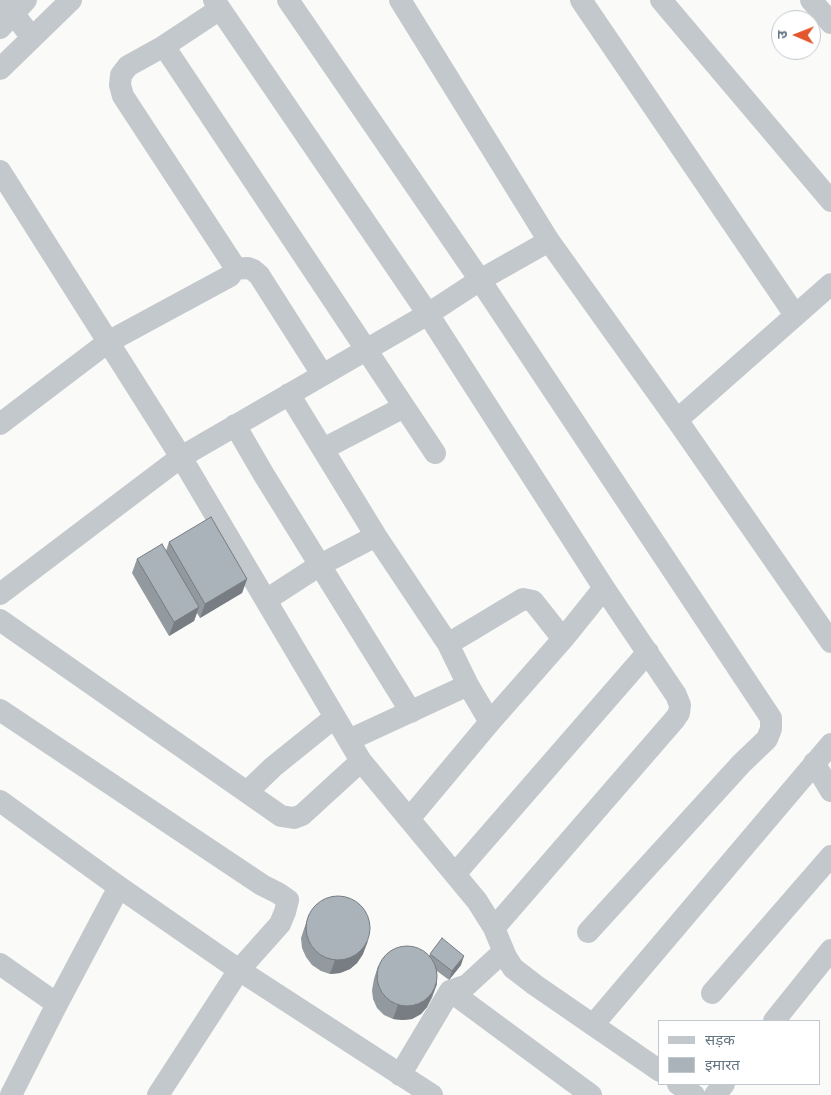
<!DOCTYPE html>
<meta charset="utf-8">
<style>
body{margin:0}
#map{position:relative;width:831px;height:1095px;overflow:hidden;background:#fafaf8;font-family:"Open Sans","Noto Sans Devanagari",sans-serif}
canvas{display:block}
.legend{position:absolute;left:658px;top:1020px;width:162px;height:65px;box-sizing:border-box;background:#fff;border:1px solid #c1c8cd;margin:0;padding:6px 9px;list-style:none;font-size:15px;color:#657683}
.legend li{display:flex;align-items:center;gap:10px;height:25px}
.legend b{width:25px;border:1px solid #c1c8cd}
.north{position:absolute;left:771px;top:10px;width:50px;height:50px;box-sizing:border-box;background:#fff;border:1px solid #c1c8cd;border-radius:50%;rotate:271deg;font-size:14px;font-weight:700;line-height:20px;text-align:center;color:#657683}
.north::after{content:'';display:block;margin:auto;width:18px;height:22px;background:#e4572e;clip-path:polygon(50% 0,100% 100%,50% 72%,0 100%)}
</style>
<div id="map">
<canvas width="831" height="1095"></canvas>
<ul class="legend">
<li><b style="height:6px;background:#c3c8cc"></b>सड़क</li>
<li><b style="height:14px;background:#aab3b9"></b>इमारत</li>
</ul>
<div class="north">उ</div>
</div>
<script>
const ctx = document.querySelector('canvas').getContext('2d');
ctx.lineJoin = 'round';
const poly = rows => new Path2D(rows.map(r => 'M' + r).join(''));
function stroke(path, color, width, dash) { ctx.strokeStyle = color; ctx.lineWidth = width; ctx.lineCap = dash ? 'butt' : 'round'; ctx.setLineDash(dash || []); ctx.stroke(path); }
function fill(path, color) { ctx.fillStyle = color; ctx.fill(path, 'evenodd'); }
const minor = poly([
 [4,0,14,14,32,38],
 [214,0,428,314,604,588,676,695,680,705,679,713,675,719,494,928],
 [288,0,480,280,771,718,771,729,767,739,741,764,588,932],
 [400,0,549,241,677,420,831,642],
 [581,0,795,315],
 [661,0,831,201],
 [811,0,831,23],
 [0,28,26,0],
 [164,46,435,453],
 [0,69,71,0],
 [0,171,181,457,361,761,477,901,494,928,506,957,513,968,535,985,660,1071],
 [233,269,248,268,253,270,259,275,322,374],
 [289,394,376,536,448,644,468,685,490,722],
 [677,420,831,284],
 [0,424,108,342,230,276,233,272,233,264,123,96,120,85,121,75,128,66,164,46,220,9],
 [235,425,264,475,411,712],
 [323,449,404,407],
 [0,594,181,457,428,314,480,280,549,241],
 [266,600,320,565,376,536],
 [0,620,281,816,294,818,302,815,361,761],
 [448,644,523,599,533,601,563,639],
 [0,710,262,885,278,893,288,900,285,912,280,924,239,970,158,1095],
 [349,740,468,685],
 [814,763,831,791],
 [247,792,273,767,335,717],
 [0,801,119,887,239,970,432,1095],
 [409,819,490,722,563,639,604,588],
 [455,874,648,652],
 [0,964,57,1004,119,887],
 [450,991,591,1095],
 [712,993,831,856],
 [774,1021,831,950],
 [593,1025,831,744],
 [400,1075,450,991,467,985,503,952],
 [678,1084,694,1095],
 [11,1095,57,1004],
 [715,1095,724,1084]
]);
const wall = poly([
 [169,542,247,579,242,593,200,618,197,613,194,621,169,636,132,573,137,559,166,551],
 [309,914,363,954,357,963,350,969,340,973,330,974,321,971,312,965,306,957,302,948,301,938],
 [430,954,461,965,449,980,437,971,437,984,432,998,427,1007,421,1014,412,1019,403,1020,393,1019,384,1015,377,1008,373,999,372,990,374,979,378,966,430,955]
]);
const shadedWall = poly([
 [247,579,242,593,200,618,205,604],
 [199,607,194,621,169,636,174,622],
 [368,941,363,954,357,963,350,969,340,973,330,974,335,960],
 [464,956,461,965,449,980,452,971],
 [437,984,427,1007,421,1014,412,1019,403,1020,393,1019,398,1005]
]);
const building = poly([
 [211,517,247,579,205,604,169,542,211,517],
 [162,544,199,607,174,622,137,559,162,544],
 '306 928a32 32 0 1 1 64 0a32 32 0 1 1-64 0Z',
 [442,938,464,956,452,971,430,954,442,938],
 '377 976a30 30 0 1 1 60 0a30 30 0 1 1-60 0Z'
]);
stroke(minor, '#c3c8cc', 22);
fill(wall, '#929a9f');
fill(shadedWall, '#777d82');
fill(building, '#aab3b9');
stroke(building, '#777d82', 1);
</script>
